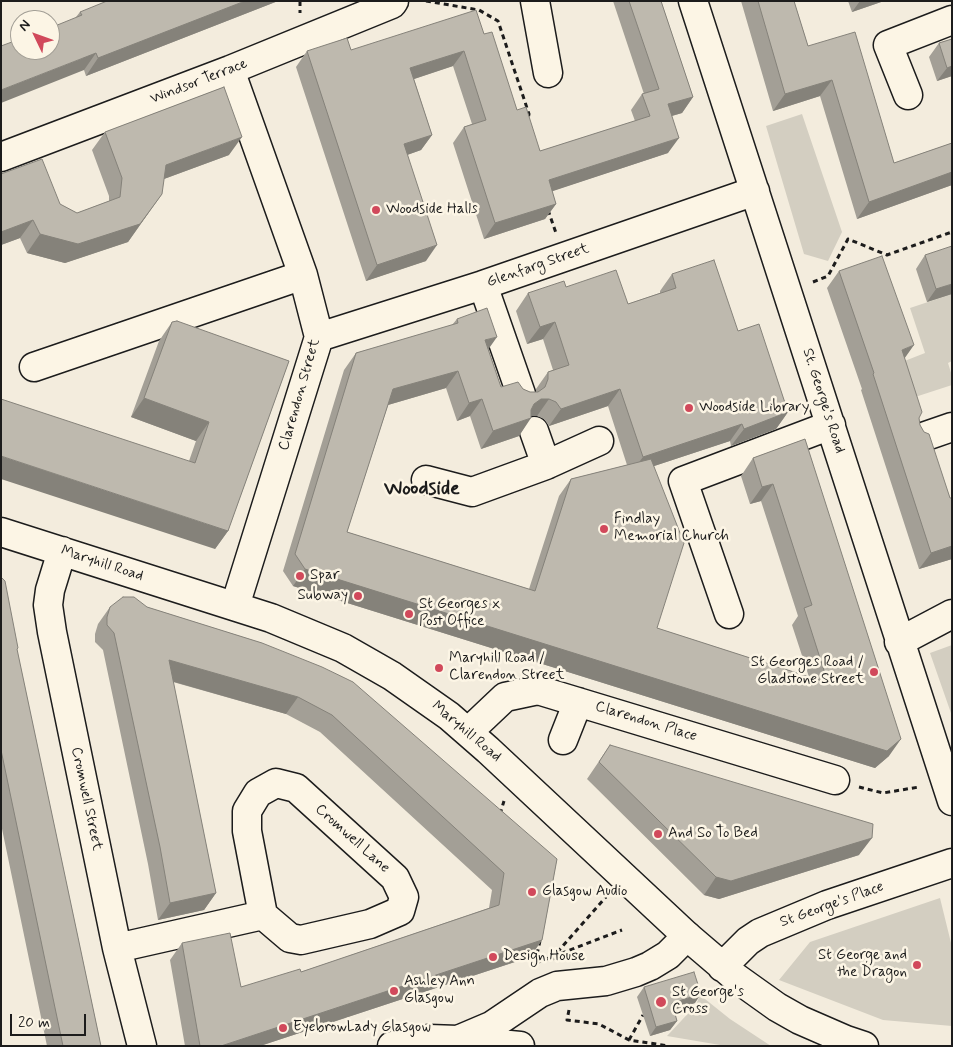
<!DOCTYPE html>
<style>
body{margin:0}
#map{position:relative;width:953px;height:1047px;overflow:hidden;background:#f3ecdd;font-family:Mynerve,sans-serif}
canvas{display:block}
.frame{position:absolute;inset:0;border:2px solid #1c1c1c;pointer-events:none}
.north{position:absolute;left:10px;top:10px;width:50px;height:50px;box-sizing:border-box;background:#fcf5e5;border:1px solid #a29e95;border-radius:50%;rotate:312deg;font-size:14px;font-weight:700;line-height:20px;text-align:center;color:#1c1c1c}
.north::after{content:'';display:block;margin:auto;width:18px;height:22px;background:#d1495b;clip-path:polygon(50% 0,100% 100%,50% 72%,0 100%)}
.scale{position:absolute;left:10px;top:1014px;width:76px;height:22px;box-sizing:border-box;border:2px solid #1c1c1c;border-top:0;padding-left:6px;font-size:15px;line-height:18px;white-space:nowrap;color:#1c1c1c;-webkit-text-stroke:4px #fcf5e5;paint-order:stroke}
</style>
<div id="map">
<canvas width="953" height="1047"></canvas>
<div class="frame"></div>
<div class="north">N</div>
<div class="scale">20 m</div>
</div>
<script>
const ctx = document.querySelector('canvas').getContext('2d');
ctx.lineJoin = 'round';
function fill(path, color) { ctx.fillStyle = color; ctx.fill(path, 'evenodd'); }
const poly = rows => new Path2D(rows.map(r => 'M' + r).join(''));
function stroke(path, color, width, dash) { ctx.strokeStyle = color; ctx.lineWidth = width; ctx.lineCap = dash ? 'butt' : 'round'; ctx.setLineDash(dash || []); ctx.stroke(path); }
function drawText(font, color, halo, rows, align = 'center') {
  ctx.font = font + ' Mynerve,sans-serif'; ctx.lineWidth = 5; ctx.setLineDash([]); ctx.textBaseline = 'middle'; ctx.strokeStyle = halo; ctx.fillStyle = color; for (const [text, x, y, turn = 0] of rows) {
    ctx.save(); ctx.translate(x, y); ctx.rotate((+turn || 0) * Math.PI / 180); ctx.textAlign = isNaN(turn) ? turn : align; if (halo) ctx.strokeText(text, 0, 0); ctx.fillText(text, 0, 0); ctx.restore();
  }
}
const green = poly([
 [802,114,842,232,828,261,804,254,766,126],
 [952,294,952,361,948,363,952,376,952,385,912,398,902,362,925,353,910,308],
 [952,645,952,716,930,653],
 [940,898,952,947,952,1026,883,1020,779,980,810,942],
 [700,995,730,1019,771,1046,726,1046,667,1036,696,1005]
]);
const path = poly([
 [300,1,300,13],
 [426,1,479,10,498,21,529,114,528,119],
 [548,210,556,233],
 [813,282,828,276,848,239,887,255,952,232],
 [859,787,883,793,919,787],
 [500,814,504,801],
 [555,960,554,956,606,897],
 [535,963,540,941],
 [536,963,622,930],
 [569,1010,567,1020,599,1024,629,1040,669,1046],
 [629,1040,643,1015]
]);
const minor = poly([
 [535,1,548,73],
 [693,1,952,801],
 [230,70,303,275,319,337,235,606],
 [908,95,888,45,952,20],
 [1,157,230,70,392,4,394,1],
 [483,285,521,394],
 [319,337,483,285,755,191],
 [34,367,303,275],
 [534,431,546,465],
 [923,437,952,427],
 [426,480,472,492,546,465,599,441],
 [1,532,271,618,343,648,392,676,449,716,488,750,687,936,735,977,777,1007,800,1020,846,1040,864,1046],
 [62,551,50,590,48,605,52,632,117,948,142,1046],
 [729,614,683,481,831,425],
 [899,642,952,614],
 [468,732,505,697,538,690,835,780],
 [563,740,578,702],
 [117,948,263,915,247,831,247,811,258,793,276,783,296,788,395,878,404,897,400,911,370,924,301,940,290,938,263,915],
 [722,967,748,941,760,933,827,905,952,863]
]);
const major = poly([
 [458,1040,491,1026,540,993,557,986,606,981,636,972,650,966,668,955,687,936],
 [392,1046,429,1039,458,1040,520,1046]
]);
const wall = poly([
 [278,1,86,76,84,70,76,17,80,12],
 [613,1,661,1,693,97,682,113,672,116,668,153,552,191,556,204,545,219,484,239,453,143,464,127,472,124,453,66,414,79,432,135,421,150,407,155,426,261,366,281,296,67,307,51,351,50,484,34,517,110,540,151,635,121,631,110,642,94,644,94],
 [741,1,794,1,808,46,894,163,952,143,952,185,857,219,820,96,773,111],
 [848,1,884,1,852,12],
 [952,39,952,76,937,81,929,57,939,43],
 [105,132,229,155,164,179,149,212,128,242,65,263,27,253,20,238,1,245,1,174,77,213,109,201,109,196,92,150],
 [925,255,952,294,927,302,916,269],
 [839,271,904,358,919,418,920,425,950,498,952,498,952,559,919,569,861,390,862,389,827,288],
 [672,274,738,331,788,412,776,429,731,446,730,441,654,466,657,628,809,677,792,625,798,616,761,501,750,504,741,476,753,458,805,439,889,756,875,768,293,586,283,571,344,370,356,353,452,325,457,319,488,349,501,387,523,389,530,392,536,392,536,389,548,372,553,370,543,339,527,344,516,311,528,293,566,287,628,304,660,293,660,291],
 [446,388,457,421,470,416,481,449,519,436,531,416,537,416,544,419,549,426,608,406,627,465,571,479,559,496,529,589,347,532,388,405],
 [172,322,289,361,228,531,215,549,189,461,196,441,131,417,159,341],
 [1,577,17,650,101,1046,47,1046,1,824],
 [110,607,147,607,262,643,557,859,542,940,530,957,260,1046,185,1046,170,960,182,943,241,987,301,972,489,908,492,890,320,732,286,714,173,682,216,893,204,910,158,920,148,864,103,650,95,642,95,634,98,624],
 [610,745,859,855,719,899,704,895,587,779],
 [644,987,695,1003,674,1010,677,1021,670,1030,650,1036,637,997]
]);
const shadedWall = poly([
 [245,1,278,1,86,76,98,58],
 [860,1,884,1,852,12],
 [464,51,453,66,399,84,410,68],
 [96,53,84,70,1,103,1,90],
 [952,66,952,76,937,81,947,68],
 [832,80,820,96,773,111,785,94],
 [693,97,682,113,657,120,668,104],
 [432,135,421,150,393,160,404,144],
 [242,137,229,155,153,183,166,165],
 [679,138,668,153,538,196,549,180],
 [952,172,952,185,857,219,869,202],
 [162,194,128,242,65,263,27,253,40,234],
 [556,204,545,219,484,239,495,223],
 [33,220,20,238,1,245,1,232],
 [437,245,426,261,366,281,377,265],
 [952,284,952,294,927,302,936,289],
 [555,322,543,339,527,344,540,327],
 [497,337,485,354,485,340],
 [914,345,902,362,902,350],
 [458,371,446,388,381,407,393,389],
 [620,389,608,406,549,426,561,409],
 [144,398,209,422,196,441,131,417],
 [482,399,470,416,457,421,469,403],
 [541,399,549,399,537,416,529,416,522,421,534,404],
 [788,412,776,429,731,446,744,429],
 [531,418,519,436,481,449,493,431],
 [742,424,730,441,630,474,643,457],
 [1,456,228,531,215,549,1,479],
 [773,484,761,501,750,504,762,487],
 [952,546,952,559,919,569,931,553],
 [305,569,901,739,889,756,875,768,293,586],
 [169,660,298,697,286,714,157,677],
 [872,838,859,855,719,899,704,895,716,877],
 [216,893,204,910,158,920,170,903],
 [542,940,530,957,260,1046,221,1046],
 [701,994,695,1003,665,1012,672,1003],
 [677,1021,670,1030,650,1036,656,1027]
]);
const building = poly([
 [107,1,245,1,98,58,96,53,1,90,1,46,20,39,20,50,50,50,50,28,82,15,80,12,107,1],
 [629,1,661,1,693,97,668,104,679,138,549,180,556,204,495,223,464,127,486,120,464,51,410,68,432,135,404,144,437,245,377,265,307,51,347,38,351,50,476,10,484,34,492,32,517,110,526,107,540,151,650,116,642,94,659,89,629,1],
 [758,1,794,1,808,46,855,32,894,163,952,143,952,172,869,202,832,80,785,94,758,1],
 [952,39,952,66,947,68,939,43,952,39],
 [224,87,242,137,166,165,162,194,140,224,78,244,40,234,33,220,1,232,1,174,42,159,60,204,77,213,120,197,122,178,105,132,224,87],
 [952,246,952,284,936,289,925,255,952,246],
 [882,256,914,345,902,350,922,412,919,418,920,425,924,432,929,434,950,498,952,498,952,546,931,553,873,374,874,373,839,271,882,256],
 [714,260,738,331,759,324,788,412,744,429,742,424,643,457,620,389,561,409,556,402,549,399,541,399,534,404,531,410,531,418,493,431,482,399,469,403,458,371,393,389,347,532,535,591,571,479,651,459,684,543,657,628,828,683,804,608,812,605,773,484,762,487,753,458,805,439,901,739,887,751,305,569,295,554,356,353,458,323,457,319,487,308,497,337,485,340,501,387,518,382,523,389,530,392,538,392,545,387,548,379,548,372,569,365,555,322,540,327,528,293,564,281,566,287,616,270,628,304,676,288,672,274,714,260],
 [177,321,289,361,228,531,1,456,1,399,195,463,209,422,144,398,172,322,177,321],
 [1,577,5,581,18,648,17,649,101,1046,63,1046,1,750,1,577],
 [123,597,134,597,147,607,262,643,322,667,353,682,557,859,542,940,221,1046,200,1046,182,943,230,933,241,987,300,969,301,972,499,905,504,873,332,715,298,697,169,660,216,893,170,903,160,847,114,633,107,625,107,617,110,607,123,597],
 [610,745,873,824,872,838,731,881,716,877,599,762,610,745],
 [694,972,701,994,672,1003,677,1021,656,1027,644,987,694,972]
]);
const markers = [
 [376,210,5,"#d1495b"],
 [689,408,5,"#d1495b"],
 [604,529,5,"#d1495b"],
 [300,576,5,"#d1495b"],
 [358,596,5,"#d1495b"],
 [409,614,5,"#d1495b"],
 [439,668,5,"#d1495b"],
 [874,672,5,"#d1495b"],
 [658,834,5,"#d1495b"],
 [532,892,5,"#d1495b"],
 [493,957,5,"#d1495b"],
 [917,965,5,"#d1495b"],
 [394,991,5,"#d1495b"],
 [661,1002,6,"#d1495b"],
 [283,1028,5,"#d1495b"]
];
const streetNames = [
 ["Windsor Terrace",199,82,-21],
 ["Glenfarg Street",538,266,-19],
 ["Clarendon Street",300,395,-74],
 ["St. George's Road",823,401,72],
 ["Maryhill Road",102,564,18],
 ["Clarendon Place",646,722,17],
 ["Maryhill Road",466,732,40],
 ["Cromwell Street",86,799,78],
 ["Cromwell Lane",352,839,42],
 ["St George's Place",832,905,-20]
];
const poiNames = [
 ["Woodside Halls",386,210],
 ["Woodside Library",699,408],
 ["Findlay",614,520],
 ["Memorial Church",614,537],
 ["Spar",310,576],
 ["Subway",348,596,"right"],
 ["St Georges x",419,605],
 ["Post Office",419,622],
 ["Maryhill Road /",449,659],
 ["Clarendon Street",449,676],
 ["St Georges Road /",864,663,"right"],
 ["Gladstone Street",864,680,"right"],
 ["And So To Bed",668,834],
 ["Glasgow Audio",542,892],
 ["St George and",907,956,"right"],
 ["the Dragon",907,973,"right"],
 ["Design House",503,957],
 ["Ashley Ann",404,982],
 ["Glasgow",404,999],
 ["St George's",672,993],
 ["Cross",672,1010],
 ["EyebrowLady Glasgow",293,1028]
];
const districtNames = [
 ["Woodside",422,490]
];
fill(green, '#d3cec1');
stroke(minor, '#1c1c1c', 31);
stroke(major, '#1c1c1c', 31);
stroke(path, '#1c1c1c', 3, [5, 4]);
stroke(minor, '#fcf5e5', 28);
stroke(major, '#fcf5e5', 28);
fill(wall, '#a39f96');
fill(shadedWall, '#85827a');
fill(building, '#beb9ae');
stroke(building, '#85827a', 1);
for (const [x, y, r, color] of markers) { const dot = new Path2D(); dot.arc(x, y, r, 0, 2 * Math.PI); ctx.fillStyle = color; ctx.fill(dot); stroke(dot, '#fcf5e5', 2); }
drawText('15px', '#1c1c1c', '#fcf5e5', streetNames);
drawText('15px', '#1c1c1c', '#fcf5e5', poiNames, 'left');
drawText('bold 20px', '#1c1c1c', '#fcf5e5', districtNames);
</script>
